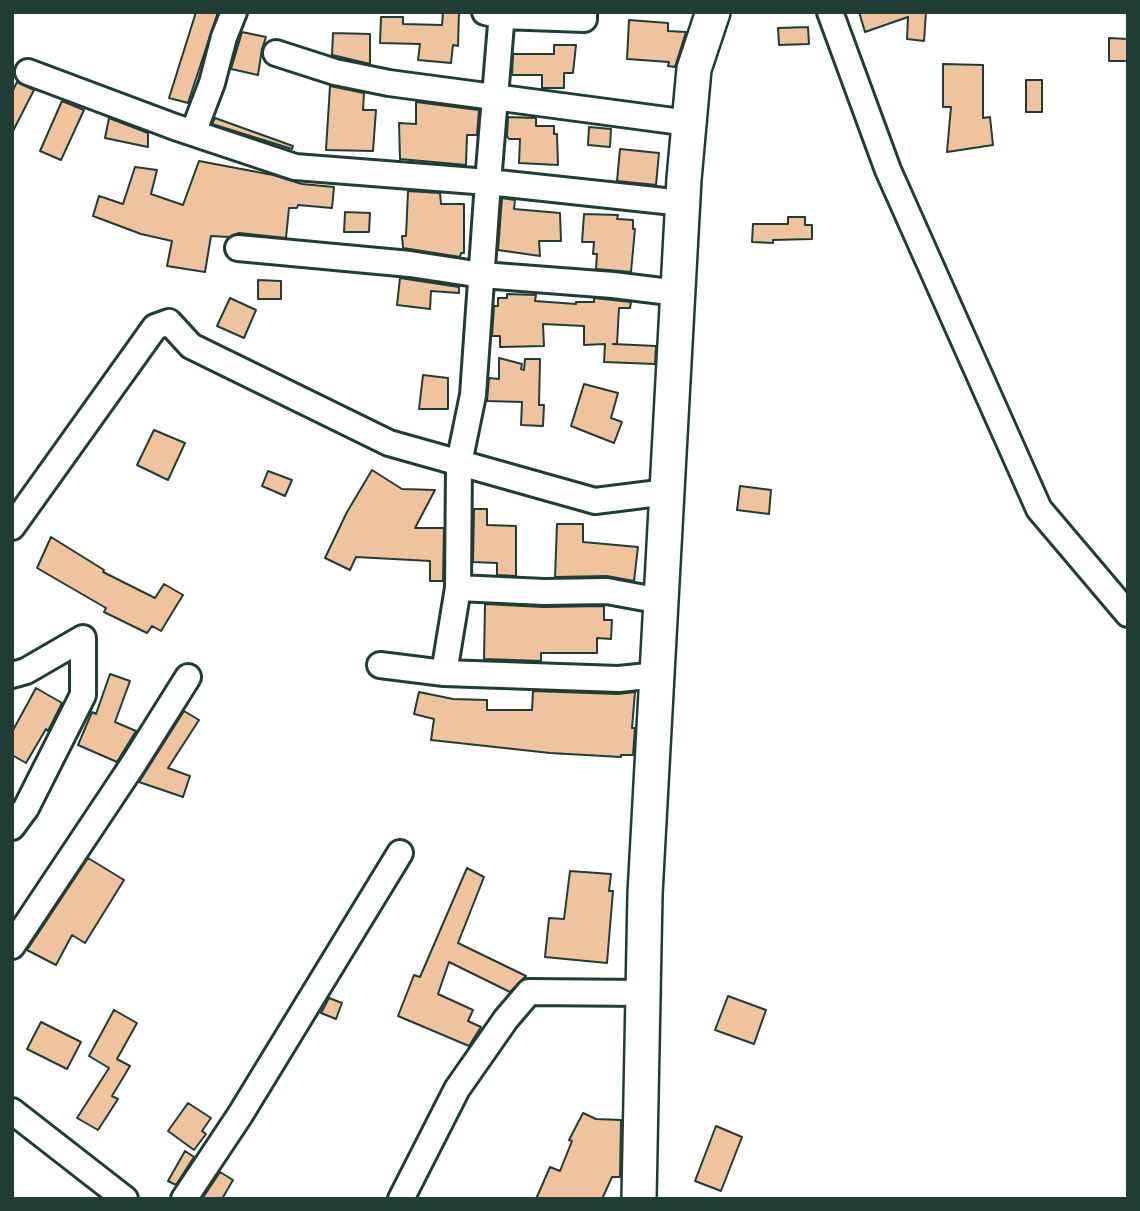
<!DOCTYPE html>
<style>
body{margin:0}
#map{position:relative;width:1140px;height:1211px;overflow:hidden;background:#fff;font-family:"Indie Flower",sans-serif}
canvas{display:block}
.frame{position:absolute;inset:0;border:14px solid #1f3d34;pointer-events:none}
</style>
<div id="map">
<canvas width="1140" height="1211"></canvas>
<div class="frame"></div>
</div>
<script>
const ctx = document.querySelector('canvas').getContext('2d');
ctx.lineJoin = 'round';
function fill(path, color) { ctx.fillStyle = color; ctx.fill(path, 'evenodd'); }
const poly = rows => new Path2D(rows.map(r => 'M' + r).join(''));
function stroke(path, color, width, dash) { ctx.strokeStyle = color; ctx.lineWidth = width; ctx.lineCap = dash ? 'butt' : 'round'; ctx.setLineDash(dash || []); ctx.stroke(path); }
const building = poly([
 [196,12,218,12,188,103,169,98,196,12],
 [443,12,459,12,458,46,453,45,451,63,418,60,420,44,380,43,381,17,403,17,403,24,442,25,443,12],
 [859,12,926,12,924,41,907,39,908,17,865,32,859,12],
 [629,20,668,23,668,31,686,32,675,67,668,66,669,62,627,59,629,20],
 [808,27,809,44,779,45,778,28,808,27],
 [242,32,266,37,262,49,258,75,231,69,242,32],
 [333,33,370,34,370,64,332,55,333,33],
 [1109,38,1128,39,1128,61,1109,61,1109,38],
 [554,45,576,45,573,73,564,73,564,88,542,88,542,75,512,75,513,54,554,54,554,45],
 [943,64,983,65,983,118,990,117,993,145,947,152,951,107,943,107,943,64],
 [1026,80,1042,80,1042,112,1026,112,1026,80],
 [17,82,34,90,12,133,12,92,17,82],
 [330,86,364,93,363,110,376,110,373,151,326,150,330,86],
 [62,101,84,110,61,160,40,151,62,101],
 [416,102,479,110,477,135,467,135,466,165,400,159,399,123,416,124,416,102],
 [508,117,536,118,536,126,554,126,554,134,557,134,558,165,519,163,520,139,509,139,507,136,508,117],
 [109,118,148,133,148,147,105,138,109,118],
 [215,118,293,146,292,149,212,124,215,118],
 [589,127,611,129,610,147,588,145,589,127],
 [620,149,659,153,656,185,617,181,620,149],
 [199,161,273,175,302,184,334,187,332,208,298,205,297,208,289,208,286,238,239,233,229,237,211,236,205,272,167,266,172,241,141,234,93,216,99,196,123,204,135,167,157,170,151,194,183,205,199,161],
 [408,191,440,193,441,204,464,204,464,253,461,253,460,257,403,248,402,236,406,236,408,191],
 [502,198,515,200,514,209,560,213,561,241,539,241,540,256,498,250,502,198],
 [345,212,370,213,369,232,344,232,345,212],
 [584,214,618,215,617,219,633,220,633,229,635,229,631,272,596,269,597,254,593,254,594,242,582,242,584,214],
 [788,217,805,217,805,225,812,225,812,239,773,240,773,243,752,242,753,224,788,224,788,217],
 [400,278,459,287,459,293,431,291,430,309,397,305,400,278],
 [258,280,281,281,281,299,258,299,258,280],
 [507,294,536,295,535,301,576,304,576,302,594,302,594,298,631,302,630,308,619,308,617,344,613,344,656,346,655,364,604,362,605,344,584,345,584,326,543,324,544,346,500,347,500,336,492,336,494,306,498,306,498,298,507,298,507,294],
 [230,298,256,310,244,338,217,326,230,298],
 [499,358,522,364,521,369,524,370,525,359,540,359,539,405,544,405,543,426,521,425,522,402,487,401,489,378,499,379,499,358],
 [423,375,448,378,448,409,419,409,423,375],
 [584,384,618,393,611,418,622,422,614,443,571,426,584,384],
 [154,430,185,443,168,480,137,465,154,430],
 [372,470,402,489,435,490,415,528,444,528,443,581,430,581,430,561,356,557,350,570,325,558,347,512,372,470],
 [268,471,292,480,285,496,262,486,268,471],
 [740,486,771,490,769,514,737,510,740,486],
 [474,509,487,509,487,525,516,526,516,576,497,575,497,563,473,562,474,509],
 [557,524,583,524,583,542,638,547,634,581,607,576,555,577,557,524],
 [51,537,104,570,103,572,155,598,164,584,183,595,161,631,152,626,147,633,104,612,106,608,37,568,51,537],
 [485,604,543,607,604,606,604,620,612,620,611,639,597,638,597,653,541,653,541,661,484,659,485,604],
 [110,674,130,681,115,722,136,731,117,762,78,745,92,712,96,714,110,674],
 [36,688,62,703,48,731,46,729,26,763,12,755,12,732,36,688],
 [533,691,618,694,635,692,632,728,635,728,633,755,621,755,621,757,550,753,431,740,434,719,414,714,419,692,453,699,487,700,487,710,532,710,533,691],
 [184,711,199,720,168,768,190,776,183,797,139,782,184,711],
 [88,858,124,880,85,943,72,935,56,965,27,950,88,858],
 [467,868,484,877,458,943,526,976,510,992,449,962,438,994,473,1010,468,1021,481,1027,469,1046,398,1016,414,975,420,977,467,868],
 [570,871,611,874,609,891,613,891,607,963,545,957,549,918,564,919,570,871],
 [728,996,766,1010,754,1044,715,1030,728,996],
 [329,998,342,1003,336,1019,321,1013,329,998],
 [114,1010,137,1023,117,1059,130,1066,112,1096,118,1099,98,1130,77,1118,109,1068,89,1056,114,1010],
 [41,1022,81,1042,67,1069,27,1049,41,1022],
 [188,1103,211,1118,202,1131,206,1134,194,1150,168,1131,188,1103],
 [583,1113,596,1119,621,1120,620,1177,612,1177,602,1199,536,1199,550,1167,560,1171,572,1141,569,1140,583,1113],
 [716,1126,742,1137,721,1191,695,1181,716,1126],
 [185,1151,194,1157,176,1185,168,1181,185,1151],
 [220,1172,233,1180,222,1199,202,1199,220,1172]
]);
const minor = poly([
 [485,12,502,16,584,19,584,12],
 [502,12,488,182,473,395,459,463,458,588,544,592,607,591,661,601],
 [830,12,888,170,1039,509,1128,614],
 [276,53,335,72,389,83,689,123],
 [28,72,175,127,295,167,488,182,683,203],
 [193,133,212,83,224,37,234,12],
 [238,248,410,264,482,275,613,285,678,293],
 [12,527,155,327,169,322,191,346,389,443,595,501,667,492],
 [458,588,444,673,619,679,657,675],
 [380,665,444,673],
 [12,675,26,671,83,638,83,695,26,808,12,827],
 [12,946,134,763,188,677],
 [12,1111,125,1199],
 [184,1199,240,1115,400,853],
 [401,1199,457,1089,506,1019,529,992,644,993]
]);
const secondary = poly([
 [639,1199,645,894,684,179,694,69,713,12]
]);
fill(building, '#efc39e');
stroke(building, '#1f3d34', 2);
stroke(minor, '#1f3d34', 30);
stroke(secondary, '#1f3d34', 38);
stroke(minor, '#fff', 24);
stroke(secondary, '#fff', 33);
</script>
